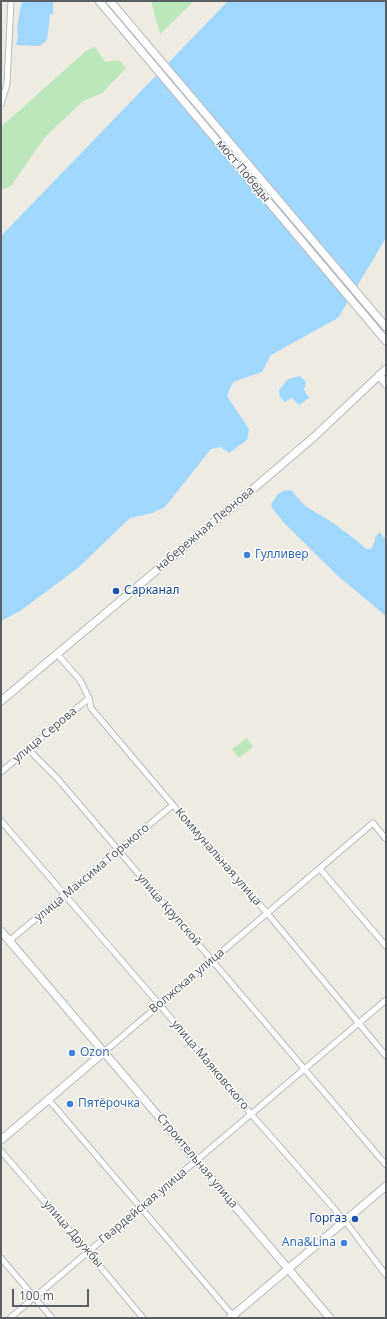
<!DOCTYPE html>
<meta charset="utf-8">
<style>
body{margin:0}
#map{position:relative;width:387px;height:1319px;overflow:hidden;background:#eeebe2;font-family:"Noto Sans",sans-serif}
canvas{display:block}
.frame{position:absolute;inset:0;border:2px solid #5a5f64;pointer-events:none}
.scale{position:absolute;left:12px;top:1289px;width:77px;height:18px;box-sizing:border-box;border:2px solid #5a5f64;border-top:0;padding-left:5px;font-size:12px;line-height:14px;white-space:nowrap;color:#5a5f64;-webkit-text-stroke:3px #fff;paint-order:stroke}
</style>
<div id="map">
<canvas width="387" height="1319"></canvas>
<div class="frame"></div>
<div class="scale">100 m</div>
</div>
<script>
const ctx = document.querySelector('canvas').getContext('2d');
ctx.lineJoin = 'round';
function fill(path, color) { ctx.fillStyle = color; ctx.fill(path, 'evenodd'); }
const poly = rows => new Path2D(rows.map(r => 'M' + r).join(''));
function stroke(path, color, width, dash) { ctx.strokeStyle = color; ctx.lineWidth = width; ctx.lineCap = dash ? 'butt' : 'round'; ctx.setLineDash(dash || []); ctx.stroke(path); }
function drawText(font, color, halo, rows, align = 'center') {
  ctx.font = font + ' "Noto Sans",sans-serif'; ctx.lineWidth = 3; ctx.setLineDash([]); ctx.textBaseline = 'middle'; ctx.strokeStyle = halo; ctx.fillStyle = color; for (const [text, x, y, turn = 0] of rows) {
    ctx.save(); ctx.translate(x, y); ctx.rotate((+turn || 0) * Math.PI / 180); ctx.textAlign = isNaN(turn) ? turn : align; if (halo) ctx.strokeText(text, 0, 0); ctx.fillText(text, 0, 0); ctx.restore();
  }
}
const green = poly([
 [151,1,194,1,160,34],
 [95,47,105,62,119,60,126,68,102,93,83,101,45,137,11,186,1,190,1,129,2,126,86,51],
 [247,738,253,747,239,758,232,749]
]);
const water = poly([
 [22,1,53,1,53,14,50,15,47,40,40,46,16,45,18,37,17,26],
 [228,1,386,1,386,238,338,318,271,355,262,372,233,382,227,396,249,429,247,440,229,453,221,447,211,449,165,507,152,513,130,518,78,568,20,611,1,621,1,236],
 [300,376,306,382,304,390,309,398,299,405,292,398,285,402,280,397,279,390,288,379],
 [291,490,305,506,332,522,357,541,366,549,371,549,375,541,375,537,380,532,383,537,386,537,386,616,338,576,284,523,272,508,271,504,278,494,284,491]
]);
const street = poly([
 [1,104,7,84,11,1],
 [57,654,80,680,89,698,91,708,173,805,267,913,386,1056],
 [28,749,57,778,386,1165],
 [1,772,89,698],
 [1,821,159,1004,251,1114,345,1221,386,1275],
 [320,869,386,946],
 [10,940,173,805],
 [104,1052,373,823,386,839],
 [49,1100,234,1317],
 [1,1151,88,1252,143,1318],
 [1,1258,52,1318],
 [10,1318,386,1000]
]);
const secondary = poly([
 [99,1,386,341],
 [110,1,386,327],
 [379,375,386,384],
 [1,701,232,507,315,436,386,369],
 [1,931,330,1318],
 [1,1140,104,1052],
 [230,1318,386,1186]
]);
const markers = [
 [247,555,4,"#3f7fe0"],
 [116,591,4,"#1a4fb4"],
 [72,1053,4,"#3f7fe0"],
 [70,1104,4,"#3f7fe0"],
 [355,1219,4,"#1a4fb4"],
 [344,1243,4,"#3f7fe0"]
];
const streetNames = [
 ["мост Победы",243,171,50],
 ["набережная Леонова",205,529,-40],
 ["улица Серова",45,735,-40],
 ["Коммунальная улица",218,857,49],
 ["улица Максима Горького",92,873,-40],
 ["улица Крупской",169,910,49],
 ["Волжская улица",187,981,-40],
 ["улица Маяковского",210,1065,50],
 ["Строительная улица",197,1161,50],
 ["Гвардейская улица",143,1206,-40],
 ["улица Дружбы",73,1234,49]
];
const shopNames = [
 ["Гулливер",255,555],
 ["Ozon",80,1053],
 ["Пятёрочка",78,1104],
 ["Ana&Lina",336,1243,"right"]
];
const transitNames = [
 ["Сарканал",124,591],
 ["Горгаз",347,1219,"right"]
];
fill(green, '#bde7bc');
fill(water, '#a1d8ff');
stroke(street, '#b7babf', 7);
stroke(secondary, '#b6b9bf', 9);
stroke(street, '#fff', 5);
stroke(secondary, '#fff', 7);
for (const [x, y, r, color] of markers) { const dot = new Path2D(); dot.arc(x, y, r, 0, 2 * Math.PI); ctx.fillStyle = color; ctx.fill(dot); stroke(dot, '#fff', 1.5); }
drawText('12px', '#5a5f64', '#fff', streetNames);
drawText('12px', '#366cbe', '#fff', shopNames, 'left');
drawText('12px', '#164399', '#fff', transitNames, 'left');
</script>
